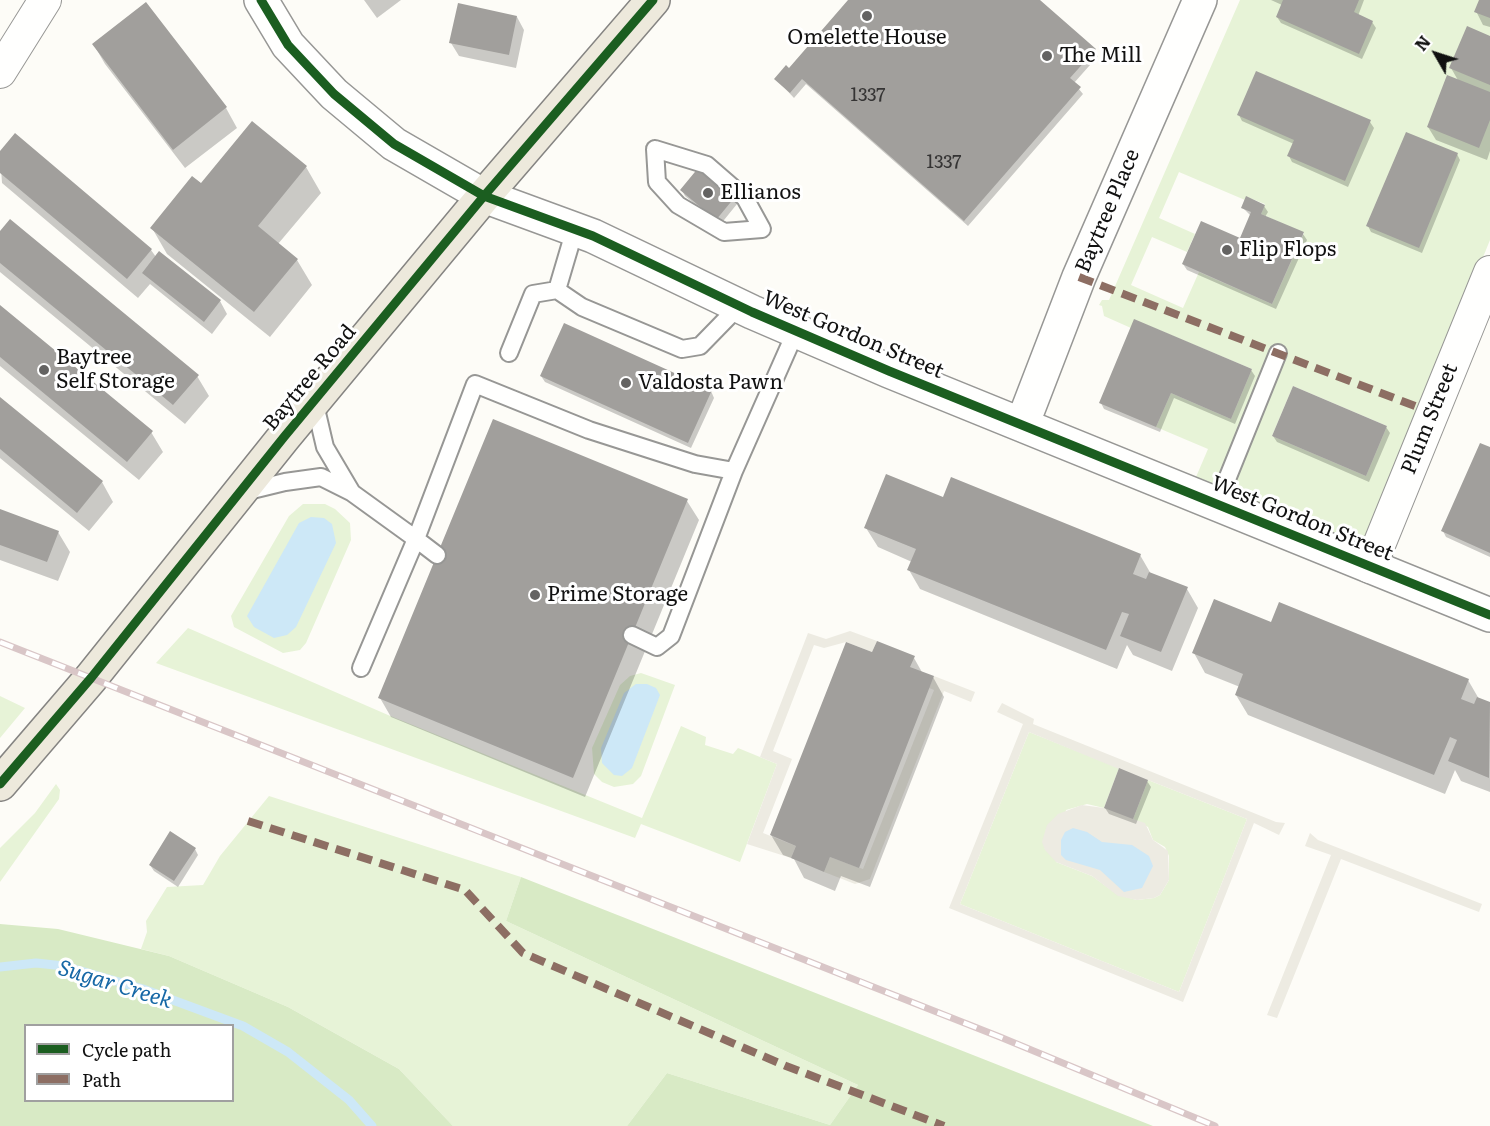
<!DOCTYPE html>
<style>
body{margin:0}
#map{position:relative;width:1490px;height:1126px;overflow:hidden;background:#fdfcf7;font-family:Literata,serif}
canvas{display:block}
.legend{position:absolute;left:24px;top:1024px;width:210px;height:78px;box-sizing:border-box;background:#fff;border:2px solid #a0a0a0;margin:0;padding:8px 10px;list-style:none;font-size:18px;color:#111}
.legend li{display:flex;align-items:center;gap:12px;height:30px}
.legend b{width:30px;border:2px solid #a0a0a0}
.north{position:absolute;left:1406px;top:24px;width:60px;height:60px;-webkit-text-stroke:4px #fff;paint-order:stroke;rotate:309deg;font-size:16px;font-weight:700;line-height:24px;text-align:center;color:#111}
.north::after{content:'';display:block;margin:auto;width:21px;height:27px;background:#111;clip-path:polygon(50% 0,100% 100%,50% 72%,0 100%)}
</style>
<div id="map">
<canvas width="1490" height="1126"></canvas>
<ul class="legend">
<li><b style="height:8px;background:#1b5e20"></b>Cycle path</li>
<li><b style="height:8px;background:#8d6e63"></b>Path</li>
</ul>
<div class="north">N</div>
</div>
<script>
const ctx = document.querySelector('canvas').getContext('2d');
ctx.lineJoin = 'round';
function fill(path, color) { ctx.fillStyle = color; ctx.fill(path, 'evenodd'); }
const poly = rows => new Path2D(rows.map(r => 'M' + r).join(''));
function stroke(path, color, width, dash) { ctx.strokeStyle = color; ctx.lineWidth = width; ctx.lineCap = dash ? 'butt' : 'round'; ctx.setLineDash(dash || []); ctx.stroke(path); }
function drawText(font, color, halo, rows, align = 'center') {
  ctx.font = font + ' Literata,serif'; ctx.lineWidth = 6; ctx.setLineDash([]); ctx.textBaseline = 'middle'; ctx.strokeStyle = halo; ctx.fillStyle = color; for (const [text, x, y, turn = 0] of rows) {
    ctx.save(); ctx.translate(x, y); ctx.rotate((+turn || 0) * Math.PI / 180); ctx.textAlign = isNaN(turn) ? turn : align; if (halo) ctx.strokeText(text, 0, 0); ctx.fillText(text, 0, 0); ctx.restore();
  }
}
const green = poly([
 [1240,0,1490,0,1490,240,1373,528,1365,538,1355,542,1342,542,1193,484,1208,449,1156,427,1171,393,1231,419,1252,369,1135,320,1131,328,1104,316,1102,306,1099,305,1102,300,1109,300],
 [1179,172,1245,200,1247,197,1265,204,1261,214,1304,233,1272,304,1199,272,1183,308,1131,285,1152,237,1187,252,1195,234,1159,218],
 [1293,386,1387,426,1366,476,1272,436],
 [303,504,325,504,335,509,350,523,351,540,306,643,300,650,283,653,234,627,231,616,289,516],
 [188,628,388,715,642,818,681,726,706,737,705,745,733,754,738,748,777,764,740,862,641,824,635,838,156,663],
 [641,673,675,685,641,776,633,784,614,787,602,782,594,774,592,748,620,685,630,676],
 [0,696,25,708,0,738],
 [1029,732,1119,768,1104,808,1087,804,1066,810,1056,862,1092,876,1118,895,1137,900,1154,898,1160,895,1169,880,1169,856,1165,847,1153,840,1148,827,1133,819,1148,780,1247,819,1179,992,960,904],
 [56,784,60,790,59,799,0,882,0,848,35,813],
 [269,796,521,877,506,921,858,1085,830,1125,667,1073,627,1126,453,1126,399,1069,288,1007,169,956,141,949,147,932,146,921,167,887,203,885,220,856]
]);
const forest = poly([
 [521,877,907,1029,1153,1126,627,1126,667,1073,830,1125,858,1085,506,921],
 [0,924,58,929,169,956,288,1007,399,1069,453,1126,0,1126],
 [26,1026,232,1026,232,1100,26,1100]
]);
const plaza = poly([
 [850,631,877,641,872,652,846,642,824,648,814,645,773,751,792,759,763,833,796,846,791,858,747,844,777,764,760,757,808,633,826,639],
 [934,676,975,692,971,702,944,691,870,879,855,884,824,872,830,857,863,869,934,690,929,688],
 [1002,703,1034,719,1033,724,1276,822,1285,823,1279,835,1254,823,1183,1002,949,908,1023,724,997,712],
 [1029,732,1119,769,1104,808,1082,805,1058,814,1047,825,1042,842,1045,850,1056,862,1092,876,1118,896,1137,900,1154,898,1160,895,1169,880,1168,851,1153,840,1145,823,1133,819,1148,780,1247,819,1179,992,960,904],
 [1310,833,1318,840,1482,904,1479,912,1341,859,1277,1018,1267,1015,1331,855,1305,846]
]);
const water = poly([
 [311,517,324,518,332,524,336,543,296,627,287,635,274,638,254,627,247,616,299,523],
 [636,684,647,684,656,688,660,695,632,768,622,776,614,775,602,763,601,748,624,693],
 [1073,828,1087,832,1102,842,1132,845,1149,856,1153,866,1142,888,1124,892,1100,870,1066,860,1061,855,1061,840,1065,832]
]);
const shadow = poly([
 [364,0,401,0,377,18],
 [850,0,1038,0,1098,56,1074,83,1083,94,968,226,806,84,794,98,776,79,789,70],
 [1271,0,1364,0,1358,16,1372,22,1376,28,1362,59,1281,23,1277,17,1282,5],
 [1480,0,1490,0,1490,27,1483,25,1476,11],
 [146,4,226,108,237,128,185,168,105,64,94,45],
 [517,17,524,30,516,68,459,56,451,43],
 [1490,37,1490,151,1487,160,1436,140,1428,127,1459,82,1451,68],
 [1239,115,1370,122,1374,128,1348,187,1292,162,1289,156,1294,144,1242,121],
 [0,153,151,250,156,257,220,301,227,314,212,334,150,284,138,298,2,183],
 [1457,154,1460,160,1422,253,1371,232,1368,226],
 [306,167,321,193,278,244,297,260,312,285,270,337,167,254,152,228,202,185],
 [682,190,734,198,737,204,720,225,685,196],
 [1264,206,1268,212,1265,217,1303,234,1307,240,1276,309,1187,270,1183,264,1241,240,1251,216,1243,208],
 [0,233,197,376,209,396,185,424,0,272],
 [0,307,151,432,163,452,139,480,0,366],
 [1251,370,1255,376,1235,424,1174,398,1160,432,1104,409,1101,403],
 [541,376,711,391,714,398,691,448,545,382],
 [0,399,102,482,113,502,89,531,0,458],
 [494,421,687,501,699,520,585,797,391,717,380,698],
 [1386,427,1390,433,1369,482,1277,442,1273,436],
 [1490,449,1490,557,1446,537,1443,531],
 [944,499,1140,555,1151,574,1187,589,1198,608,1172,671,1133,655,1127,645,1117,669,920,589,909,570,912,562,878,547,866,528],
 [0,511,58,532,70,552,58,581,0,560],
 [1271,624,1468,680,1479,699,1490,704,1490,792,1461,781,1455,770,1445,794,1248,715,1236,695,1240,687,1205,673,1194,653],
 [914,658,923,674,933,677,944,697,870,887,841,876,835,891,804,878,794,859,783,855,771,835],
 [1147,781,1151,787,1136,824,1109,814,1105,808],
 [195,849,198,855,178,887,154,871,150,865]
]);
const stream = poly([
 [0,967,36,963,64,966,143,989,243,1026,288,1052,349,1100,372,1126]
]);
const building = poly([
 [848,0,1040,0,1096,49,1070,78,1081,87,964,221,802,79,790,93,774,79,786,65,789,68],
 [1283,0,1359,0,1354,12,1373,21,1359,54,1276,17],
 [1479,0,1490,0,1490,18,1474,12],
 [146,2,227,107,173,150,92,44],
 [458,3,517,16,509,55,449,43],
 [1467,26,1490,36,1490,85,1449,68],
 [1256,71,1371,120,1345,181,1287,156,1294,140,1237,115],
 [1447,75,1490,92,1490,120,1479,148,1427,127],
 [252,121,307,166,258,226,298,259,254,312,150,228,192,176,201,183],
 [1406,132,1458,153,1419,248,1366,226],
 [15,133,152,249,127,279,0,173,0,151],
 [699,167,735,197,716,220,680,190],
 [1246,196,1265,205,1261,214,1304,232,1272,304,1182,264,1201,221,1240,238,1251,212,1241,208],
 [10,219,199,375,173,405,0,263,0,231],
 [159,251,221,300,204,322,142,273],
 [0,305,153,431,127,462,0,357],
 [1134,319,1252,369,1231,419,1171,393,1156,427,1099,403],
 [564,323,712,390,688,443,540,376],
 [1293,386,1387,426,1366,476,1272,436],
 [0,397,103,481,77,513,0,449],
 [493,419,688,499,573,778,378,698],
 [1480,443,1490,447,1490,553,1441,531],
 [886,474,943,497,951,477,1141,554,1133,574,1146,579,1149,572,1188,587,1161,652,1120,636,1129,614,1122,612,1106,650,907,570,916,549,864,528],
 [0,509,59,531,47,562,0,545],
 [1214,599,1271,622,1279,602,1469,679,1461,699,1474,704,1477,697,1490,702,1489,778,1448,761,1457,740,1450,737,1434,775,1235,695,1243,674,1192,653],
 [877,641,915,656,910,667,934,676,859,868,830,857,824,872,791,858,796,846,770,835,846,642,872,652],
 [1119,768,1148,780,1133,819,1104,808],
 [170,831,196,848,174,881,149,865]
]);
const service = poly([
 [655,149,707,165,745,198,762,229,724,232,678,205,657,182,655,149],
 [557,290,582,307,682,349,700,346,739,306],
 [509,353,533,294,557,290,575,229],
 [314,400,325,447,351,491],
 [734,471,796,331],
 [244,492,285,482,321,477,351,492,416,539,361,668],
 [1217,504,1278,353],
 [437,555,416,539,475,384,589,430,695,464,734,471,671,636,657,647,632,635]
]);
const minor = poly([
 [0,72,45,0],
 [1370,567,1490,272]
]);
const tertiary = poly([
 [261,0,288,45,334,94,394,144,484,196,593,236,752,312,889,371,1490,615],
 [1022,425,1079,277,1200,0]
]);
const primary = poly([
 [0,784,91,678,284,437,484,196,653,0]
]);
const rail = poly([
 [0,642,1000,1037,1215,1126]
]);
const quiet = poly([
 [1079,277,1433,413],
 [248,821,465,890,523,953,786,1066,944,1126]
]);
const cycleway = poly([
 [261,0,288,45,334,94,394,144,484,196,593,236,752,312,889,371,1490,615],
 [0,784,91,678,284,437,484,196,653,0]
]);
const markers = [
 [867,16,6,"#646362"],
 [1047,56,6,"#646362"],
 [708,193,6,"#646362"],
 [1227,250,6,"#646362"],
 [44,370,6,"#646362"],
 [626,383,6,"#646362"],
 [535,595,6,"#646362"]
];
const numberNames = [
 ["1337",868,96],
 ["1337",944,163]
];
const poiNames = [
 ["Omelette House",867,38,"center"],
 ["The Mill",1059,56],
 ["Ellianos",720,193],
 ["Flip Flops",1239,250],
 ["Baytree",56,358],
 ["Self Storage",56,382],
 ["Valdosta Pawn",638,383],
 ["Prime Storage",547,595]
];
const streetNames = [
 ["Baytree Place",1108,211,-67],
 ["West Gordon Street",853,335,23],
 ["Baytree Road",310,378,-50],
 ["Plum Street",1430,419,-68],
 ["West Gordon Street",1302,519,22]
];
const waterNames = [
 ["Sugar Creek",115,985,17]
];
fill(green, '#e7f3d7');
fill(forest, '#d8eac5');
fill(plaza, '#edebe2');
fill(water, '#cde8f7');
fill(shadow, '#0003');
stroke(stream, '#cde8f7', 9);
fill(building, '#a19f9c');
stroke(service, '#979795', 20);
stroke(minor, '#979795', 34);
stroke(tertiary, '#979795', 36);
stroke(primary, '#858482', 36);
stroke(service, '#fffffe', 16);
stroke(minor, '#fffffe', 32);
stroke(tertiary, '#fffffe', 33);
stroke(primary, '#ede9dc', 33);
stroke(rail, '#d9c6c7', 7);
stroke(rail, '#fff', 4.5, [14]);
stroke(quiet, '#8d6e63', 8, [15, 8]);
stroke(cycleway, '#1b5e20', 9);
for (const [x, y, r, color] of markers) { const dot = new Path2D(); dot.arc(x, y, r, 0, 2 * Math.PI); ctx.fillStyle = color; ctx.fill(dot); stroke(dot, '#fff', 2); }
drawText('18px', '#353434', null, numberNames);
drawText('21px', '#111', '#fff', poiNames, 'left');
drawText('21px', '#111', '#fff', streetNames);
drawText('italic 22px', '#1768a6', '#fff', waterNames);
</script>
